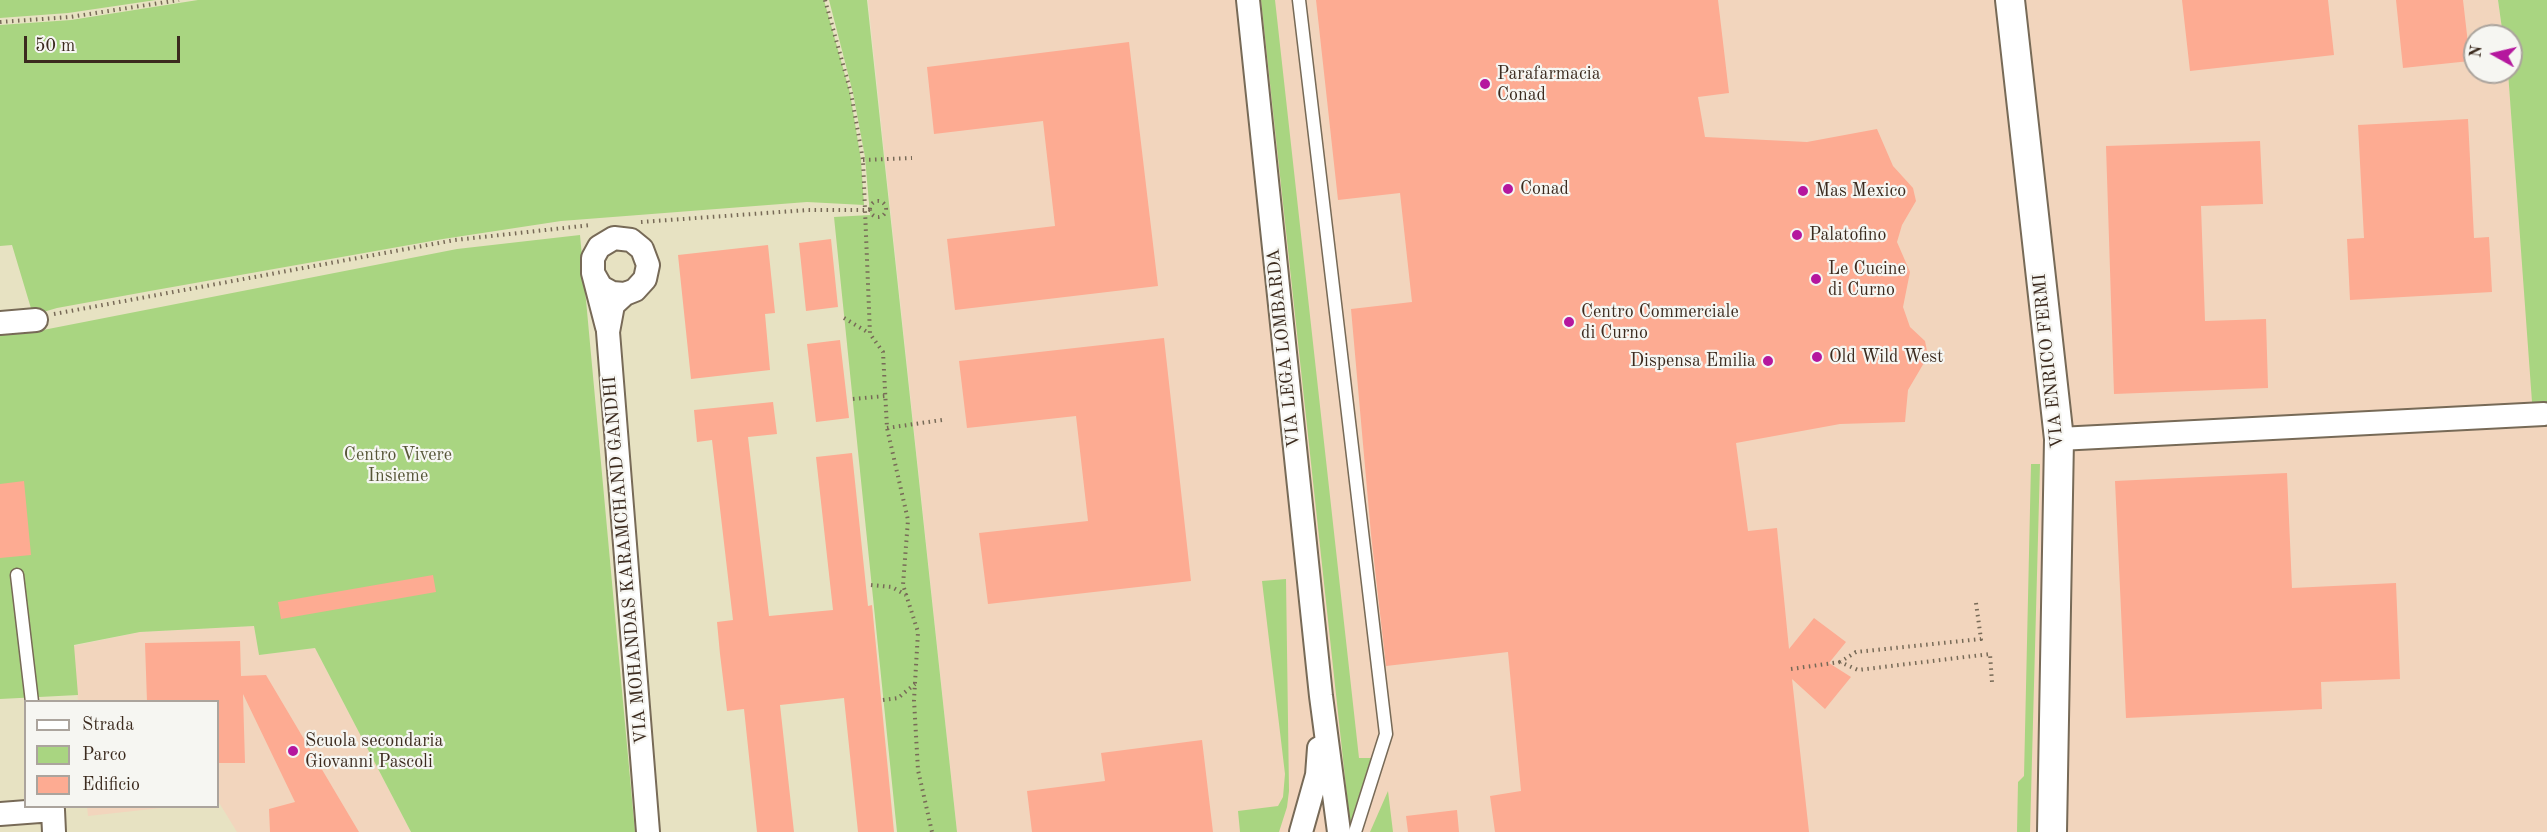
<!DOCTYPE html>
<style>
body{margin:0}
#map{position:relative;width:2547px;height:832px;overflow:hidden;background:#e7e2c2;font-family:"Old Standard TT",serif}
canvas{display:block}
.legend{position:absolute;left:24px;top:700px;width:195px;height:108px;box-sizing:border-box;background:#f6f6f2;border:2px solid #aba49d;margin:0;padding:8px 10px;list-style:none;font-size:18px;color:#3b2a1e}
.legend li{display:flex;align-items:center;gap:12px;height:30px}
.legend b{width:30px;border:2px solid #aba49d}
.north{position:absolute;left:2463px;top:24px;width:60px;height:60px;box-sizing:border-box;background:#f6f6f2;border:2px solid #aba49d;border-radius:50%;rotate:278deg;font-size:16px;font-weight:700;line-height:24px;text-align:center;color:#3b2a1e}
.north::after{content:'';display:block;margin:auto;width:21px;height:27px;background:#b5179e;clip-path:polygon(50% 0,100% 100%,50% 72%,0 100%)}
.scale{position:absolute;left:24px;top:36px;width:156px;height:27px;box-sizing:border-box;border:3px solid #3b2a1e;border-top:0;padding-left:8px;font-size:18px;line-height:21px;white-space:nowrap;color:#3b2a1e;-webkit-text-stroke:4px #f6f6f2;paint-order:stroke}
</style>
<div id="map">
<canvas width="2547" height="832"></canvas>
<ul class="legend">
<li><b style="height:8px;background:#fff"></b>Strada</li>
<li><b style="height:16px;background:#a9d581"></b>Parco</li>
<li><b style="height:16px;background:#fdab92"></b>Edificio</li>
</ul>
<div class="north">N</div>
<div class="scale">50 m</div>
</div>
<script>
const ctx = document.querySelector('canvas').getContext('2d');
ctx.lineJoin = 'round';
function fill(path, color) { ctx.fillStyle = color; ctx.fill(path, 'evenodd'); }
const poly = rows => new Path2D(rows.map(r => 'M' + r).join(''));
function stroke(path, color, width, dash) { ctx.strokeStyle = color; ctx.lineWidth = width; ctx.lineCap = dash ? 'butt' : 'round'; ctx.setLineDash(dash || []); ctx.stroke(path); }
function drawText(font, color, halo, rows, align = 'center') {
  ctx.font = font + ' "Old Standard TT",serif'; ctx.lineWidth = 4.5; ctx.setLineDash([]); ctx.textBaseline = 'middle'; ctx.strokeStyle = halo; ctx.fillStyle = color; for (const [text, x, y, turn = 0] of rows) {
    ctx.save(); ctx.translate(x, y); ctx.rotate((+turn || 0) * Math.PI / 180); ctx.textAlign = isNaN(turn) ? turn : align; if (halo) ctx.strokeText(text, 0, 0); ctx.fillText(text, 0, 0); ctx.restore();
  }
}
const built = poly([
 [868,0,2498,0,2503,36,2475,36,2475,72,2508,72,2533,403,2547,403,2547,832,957,832],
 [254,626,259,655,315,648,411,832,237,832,218,801,218,702,78,701,73,646,140,632],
 [87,806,170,806,170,807,88,816]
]);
const green = poly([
 [0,0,156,0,68,13,0,18],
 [198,0,824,0,850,93,861,160,864,205,807,202,561,221,443,239,150,291,57,308,33,315,12,245,0,246,0,25,71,20],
 [829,0,867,0,957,832,897,832,834,217,870,215,865,157,853,93],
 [1261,0,1275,0,1359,758,1371,758,1350,824],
 [2498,0,2547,0,2547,403,2532,402,2508,72,2511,72,2511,36,2503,36],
 [580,235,635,832,411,832,315,648,259,655,254,626,140,632,74,645,78,695,0,699,0,335,38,331,457,249],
 [2031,464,2040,464,2030,832,2017,832,2018,782,2024,776],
 [1286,579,1289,791,1287,807,1279,832,1240,832,1238,811,1278,806,1283,797,1285,774,1262,581],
 [1388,791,1393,832,1370,832]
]);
const building = poly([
 [1316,0,1718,0,1729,93,1698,97,1705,137,1807,142,1877,129,1893,166,1913,188,1916,201,1902,225,1897,242,1910,272,1903,307,1910,327,1925,341,1928,356,1908,390,1905,422,1840,424,1736,443,1748,531,1777,528,1789,649,1814,618,1846,642,1829,663,1851,677,1825,709,1792,679,1809,832,1495,832,1490,796,1521,791,1508,652,1386,666,1371,534,1351,309,1412,302,1400,193,1338,200],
 [2182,0,2328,0,2334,55,2190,71],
 [2396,0,2463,0,2470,61,2403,68],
 [1129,42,1158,286,955,310,947,239,1055,226,1043,121,934,134,927,67],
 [2468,119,2474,238,2489,237,2492,292,2350,300,2347,239,2364,238,2358,125],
 [2260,141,2263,204,2201,206,2205,321,2266,319,2268,388,2114,394,2106,146],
 [831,239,838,307,806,311,799,243],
 [768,245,775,313,765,314,770,370,691,379,678,255],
 [1164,338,1191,581,988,604,979,533,1088,521,1076,416,967,428,959,361],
 [840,340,849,418,816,422,807,344],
 [773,402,777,434,748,437,769,616,833,610,816,457,852,453,868,606,872,605,894,832,858,832,844,698,780,705,794,832,757,832,744,709,727,711,720,654,717,622,733,620,712,440,697,442,694,410],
 [2287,473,2292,588,2396,583,2400,679,2321,682,2322,709,2126,718,2115,481],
 [24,481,31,555,0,558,0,484],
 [433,575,436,592,281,619,278,602],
 [240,641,241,676,266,675,359,832,270,832,269,809,295,802,243,694,245,763,218,763,218,702,147,702,145,643],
 [1202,740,1213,832,1032,832,1027,791,1105,781,1101,753],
 [1457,810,1459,832,1408,832,1406,816]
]);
const path = poly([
 [825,0,851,93,863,160,870,334,883,352,887,428,908,520,903,585,918,632,914,700,918,770,932,832],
 [0,22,70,17,179,0],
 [863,160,912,158],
 '870 209a8 8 0 1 1 16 0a8 8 0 1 1-16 0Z',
 [641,222,808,210,870,210],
 [54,314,455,240,591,225],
 [844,318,869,333],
 [853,399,885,396],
 [887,428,942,420],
 [871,585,892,587,906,595],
 [1976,603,1981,639,1856,652,1840,662,1858,670,1990,654,1992,682],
 [1791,669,1840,662],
 [883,700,898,698,915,684]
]);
const service = poly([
 [1299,0,1386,734,1355,832],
 [17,575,32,702]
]);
const minor = poly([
 [1248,0,1321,696,1339,832],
 [593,273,601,287,612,293,625,294,635,290,645,279,648,265,642,249,631,240,614,238,599,247,593,258,593,273,607,327],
 [625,294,613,305,608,332,648,832],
 [0,323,36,320],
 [2059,439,2544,414],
 [0,814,53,810,54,832],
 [1301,832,1317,775,1319,748]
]);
const tertiary = poly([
 [2010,0,2059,439,2052,832]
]);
const markers = [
 [1485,84,6,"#b5179e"],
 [1508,189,6,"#b5179e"],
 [1803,191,6,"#b5179e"],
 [1797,235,6,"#b5179e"],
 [1816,279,6,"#b5179e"],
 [1569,322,6,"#b5179e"],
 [1817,357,6,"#b5179e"],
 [1768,361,6,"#b5179e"],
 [293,751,6,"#b5179e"]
];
const poiNames = [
 ["Parafarmacia",1497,74],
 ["Conad",1497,95],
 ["Conad",1520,189],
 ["Mas Mexico",1815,191],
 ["Palatofino",1809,235],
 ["Le Cucine",1828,269],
 ["di Curno",1828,290],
 ["Centro Commerciale",1581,312],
 ["di Curno",1581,333],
 ["Old Wild West",1829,357],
 ["Dispensa Emilia",1756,361,"right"],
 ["Scuola secondaria",305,741],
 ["Giovanni Pascoli",305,762]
];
const streetNames = [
 ["VIA LEGA LOMBARDA",1284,348,-96],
 ["VIA ENRICO FERMI",2049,361,-96],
 ["VIA MOHANDAS KARAMCHAND GANDHI",626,560,-95]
];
const parkNames = [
 ["Centro Vivere",398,455],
 ["Insieme",398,476]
];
fill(built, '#f2d5bd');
fill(green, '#a9d581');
fill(building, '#fdab92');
stroke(service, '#776a57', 15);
stroke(minor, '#776a57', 26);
stroke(tertiary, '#776a57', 32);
stroke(path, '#776a57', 4, [1.5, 4.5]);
stroke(service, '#fff', 12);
stroke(minor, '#fff', 22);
stroke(tertiary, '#fff', 28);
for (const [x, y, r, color] of markers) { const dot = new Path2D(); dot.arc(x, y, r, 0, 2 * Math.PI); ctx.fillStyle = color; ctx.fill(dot); stroke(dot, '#f6f6f2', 2); }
drawText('18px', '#3b2a1e', '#f6f6f2', poiNames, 'left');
drawText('18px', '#3b2a1e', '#f6f6f2', streetNames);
drawText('18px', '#565537', '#f6f6f2', parkNames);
</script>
